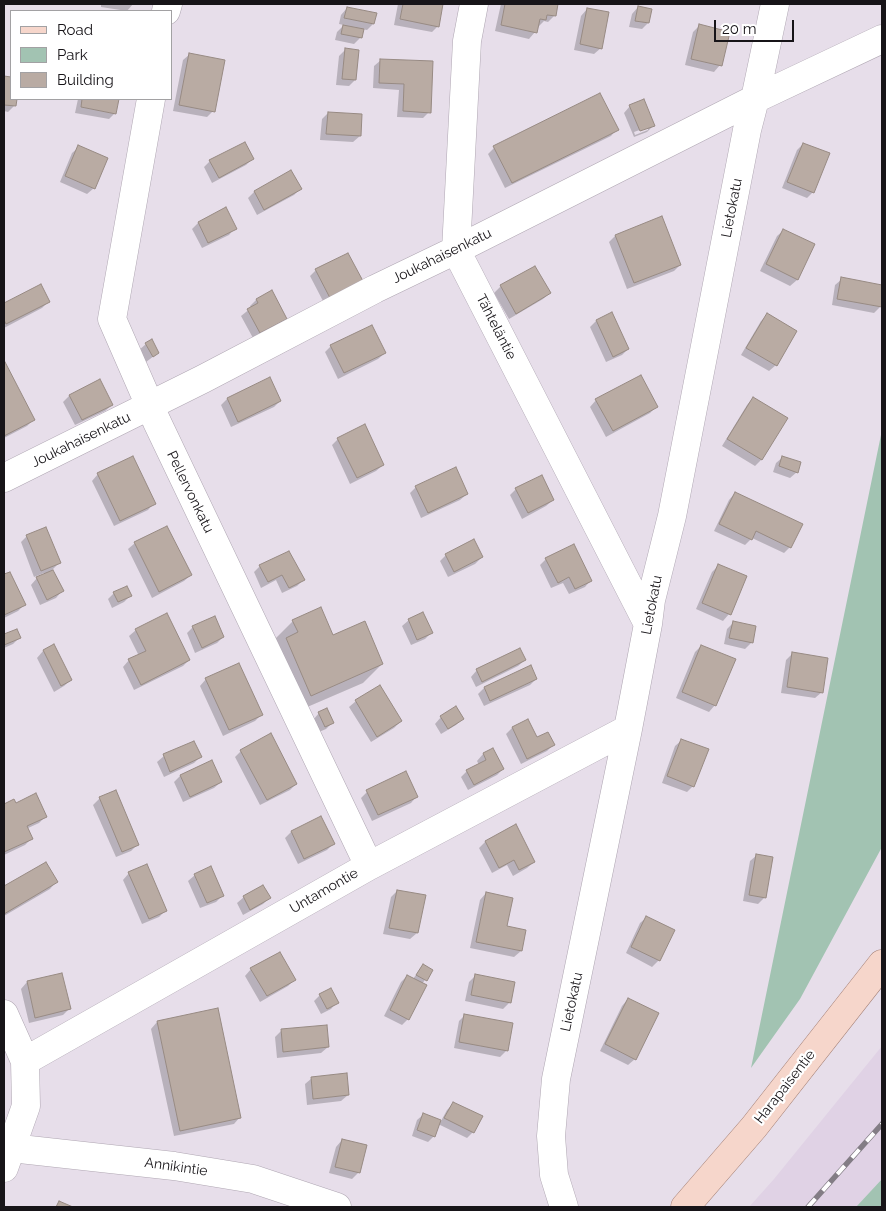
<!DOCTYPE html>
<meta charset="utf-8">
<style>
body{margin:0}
#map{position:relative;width:886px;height:1211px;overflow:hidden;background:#e7deea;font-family:Raleway,sans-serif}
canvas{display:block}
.frame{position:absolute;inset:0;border:5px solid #171418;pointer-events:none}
.legend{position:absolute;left:10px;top:10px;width:162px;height:90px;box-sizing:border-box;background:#fff;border:1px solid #a2a1a3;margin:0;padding:6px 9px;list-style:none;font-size:15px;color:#171418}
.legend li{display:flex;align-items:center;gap:10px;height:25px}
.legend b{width:25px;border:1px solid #a2a1a3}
.scale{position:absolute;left:714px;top:20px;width:80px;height:22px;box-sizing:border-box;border:2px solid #171418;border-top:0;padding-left:6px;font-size:15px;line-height:18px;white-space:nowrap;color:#171418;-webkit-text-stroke:4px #fff;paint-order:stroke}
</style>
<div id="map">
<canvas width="886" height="1211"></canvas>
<div class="frame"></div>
<ul class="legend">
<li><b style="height:6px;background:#f6d6cb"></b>Road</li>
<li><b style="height:14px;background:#a2c3b2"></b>Park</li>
<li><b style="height:14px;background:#b9aba3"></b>Building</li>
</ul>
<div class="scale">20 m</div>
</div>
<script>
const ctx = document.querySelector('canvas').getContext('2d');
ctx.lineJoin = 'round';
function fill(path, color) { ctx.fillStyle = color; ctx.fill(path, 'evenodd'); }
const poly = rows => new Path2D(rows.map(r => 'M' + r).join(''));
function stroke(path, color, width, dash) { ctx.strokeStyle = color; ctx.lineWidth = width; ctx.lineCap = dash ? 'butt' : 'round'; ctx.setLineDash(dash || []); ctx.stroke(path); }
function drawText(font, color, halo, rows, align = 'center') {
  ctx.font = font + ' Raleway,sans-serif'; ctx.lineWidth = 4.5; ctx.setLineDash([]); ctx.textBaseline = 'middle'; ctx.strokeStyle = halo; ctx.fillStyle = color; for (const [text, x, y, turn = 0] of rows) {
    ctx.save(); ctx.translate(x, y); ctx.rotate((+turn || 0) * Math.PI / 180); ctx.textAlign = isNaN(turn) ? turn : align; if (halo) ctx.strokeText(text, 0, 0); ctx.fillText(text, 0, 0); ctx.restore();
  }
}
const built = poly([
 [882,1046,882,1179,856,1207,749,1207,774,1179]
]);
const green = poly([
 [882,430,882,847,800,999,751,1068],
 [882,1179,882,1207,856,1207]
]);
const shadow = poly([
 [101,4,133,4,127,11,101,7],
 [398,4,442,4,438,26,432,32,394,25],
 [501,4,557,4,554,16,548,22,544,21,539,26,537,26,535,32,529,39,495,31],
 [638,7,648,23,642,29,629,27,632,14],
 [347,8,373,24,367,30,362,29,361,37,354,44,335,40,337,32,344,25,339,24,341,15],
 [587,9,601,48,594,54,574,50,581,16],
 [699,26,720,65,714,72,685,65,693,32],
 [345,50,355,80,349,86,336,85,339,56],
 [190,54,213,111,207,117,173,111,183,60],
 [381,60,432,62,429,112,423,118,397,117,399,90,373,88,374,66],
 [4,77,11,78,11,99,15,99,14,106,8,112,4,111],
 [78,99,118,99,115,113,109,119,75,113],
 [630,106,654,125,647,132,634,137,624,113],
 [648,127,648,130,635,135,634,132],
 [328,113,360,136,353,142,320,140,322,119],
 [617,129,611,136,505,188,488,154,494,148],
 [803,144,813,192,807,198,782,188,797,150],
 [79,147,94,188,87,194,60,182,72,153],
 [252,159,246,165,212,183,204,167,210,161],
 [291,172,300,189,294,195,257,215,248,198,254,192],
 [198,223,235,228,229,235,202,248,192,229],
 [784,230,814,245,797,280,790,286,760,271,777,236],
 [615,236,680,265,674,271,627,289,609,242],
 [535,267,550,293,543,299,509,319,494,293,501,286],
 [316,270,362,281,324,303,310,276],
 [842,279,882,286,881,306,874,313,832,305,835,285],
 [40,286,48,302,42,308,4,328,4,304],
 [271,292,286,319,279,325,253,338,241,316,251,308,250,306,256,300],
 [767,315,776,365,769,371,741,355,761,321],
 [596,321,628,349,622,355,606,362,590,327],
 [146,344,158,353,146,362,139,350],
 [331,346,385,353,378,359,338,379,325,352],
 [4,362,33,420,27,426,4,438],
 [100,381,112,405,105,411,75,425,63,402,69,396],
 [753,398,786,418,761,460,755,466,722,446,747,405],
 [227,399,280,401,274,407,231,427,221,405],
 [596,400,656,407,650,413,606,437,590,407],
 [338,439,383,465,376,471,350,484,332,445],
 [783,457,797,472,790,478,773,472,776,463],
 [98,474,154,503,148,510,114,526,92,481],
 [416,487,467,494,460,500,421,518,410,493],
 [516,489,553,500,546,506,522,519,510,495],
 [735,493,790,547,784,553,752,538,745,545,714,531,729,500],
 [27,536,59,563,52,570,62,591,56,598,40,605,31,585,37,578,45,575,44,573,34,577,21,542],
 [135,543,191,575,184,581,152,598,128,549],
 [446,555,482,557,475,564,448,577,440,561],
 [546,559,591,580,585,587,569,594,563,583,551,588,540,565],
 [719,565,745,577,729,614,723,621,696,609,712,572],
 [260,566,303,580,297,586,282,593,276,580,261,588,254,572],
 [10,573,24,605,18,611,4,618,4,576],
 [114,593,130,596,124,602,112,608,108,599],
 [409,620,431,633,425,639,411,645,402,626],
 [293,621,333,636,382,664,363,683,291,714,274,640],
 [733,623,752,642,745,649,724,644,727,629],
 [193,627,223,637,217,643,195,653,187,633],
 [16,630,19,638,13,644,4,648,4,635],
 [136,630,189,660,183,666,134,690,123,667,129,660,139,656,129,636],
 [54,646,71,680,64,686,54,692,37,658,43,651],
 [701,646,715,705,709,712,676,698,695,652],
 [792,654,822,692,815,698,781,693,786,660],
 [525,660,518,666,476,687,471,677,477,670],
 [530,667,536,679,530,685,484,706,478,694,484,688],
 [206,679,261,715,255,721,223,736,200,686],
 [356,701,401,721,394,728,371,742,349,707],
 [455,708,462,719,456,725,441,734,435,724,441,717],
 [319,713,332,723,326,729,319,732,313,720],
 [527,721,537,739,553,745,547,751,521,764,506,734,512,728],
 [682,740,693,786,687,792,662,783,675,746],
 [194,742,200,757,194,763,164,777,157,762,164,756],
 [493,749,503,769,497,775,468,790,461,777,467,771,479,765,477,761,483,754],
 [241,751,296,784,290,790,260,805,235,757],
 [212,762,221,782,214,788,183,802,174,782,180,776],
 [367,792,417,796,411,803,372,821,361,798],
 [100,798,137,845,131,851,116,857,93,805],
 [14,801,15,804,45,817,39,823,26,829,31,839,25,845,4,855,4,805],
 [515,826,534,862,527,868,513,876,507,865,492,873,479,848,485,842],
 [291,832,333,844,327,850,298,864,285,838],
 [757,855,765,897,758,904,743,901,750,861],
 [45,863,56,882,50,889,4,916,4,888],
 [129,873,166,910,159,917,142,924,123,880],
 [195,875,223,895,216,902,200,908,188,881],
 [397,891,424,896,417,933,410,939,383,934,391,897],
 [486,893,521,951,514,957,470,948,480,900],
 [244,897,269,898,263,904,243,915,237,903],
 [647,917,673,931,659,960,652,967,626,953,640,923],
 [423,965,432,970,422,984,408,1019,402,1025,384,1016,401,982,407,976,413,979],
 [251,969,294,980,288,986,260,1002,245,976],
 [475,976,510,1002,503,1009,465,1001,469,982],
 [27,982,69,1009,63,1015,29,1023,21,989],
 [320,995,337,1002,331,1009,321,1014,314,1001],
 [628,999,635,1059,628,1065,600,1051,622,1006],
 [465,1015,507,1050,500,1057,454,1048,459,1021],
 [157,1022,240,1117,234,1124,174,1136,151,1029],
 [282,1030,328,1047,321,1053,277,1058,275,1037],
 [312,1078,348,1095,341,1101,307,1105,305,1084],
 [453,1104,473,1132,467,1138,438,1124,434,1136,428,1142,412,1136,417,1120,424,1114,441,1121,447,1110],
 [342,1140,359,1172,352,1179,329,1173,336,1147]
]);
const building = poly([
 [403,4,443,4,439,27,400,19,403,4],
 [505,4,558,4,556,16,547,15,546,20,540,19,537,33,501,25,505,4],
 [638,6,652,9,649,23,635,21,638,6],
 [347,7,377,13,374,24,344,18,347,7],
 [587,8,609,12,602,49,580,44,587,8],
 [699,24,730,32,722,66,691,59,699,24],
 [343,25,364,29,362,38,341,34,343,25],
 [345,48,359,50,356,80,342,79,345,48],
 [189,53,225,60,215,112,179,105,189,53],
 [380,59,433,61,431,113,403,111,404,84,379,83,380,59],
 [4,76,11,77,11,99,17,99,16,106,4,105,4,76],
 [600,93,619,130,512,183,493,146,600,93],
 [82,99,119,99,116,114,81,107,82,99],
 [644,99,655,126,640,131,629,105,644,99],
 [328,112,362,114,361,136,326,134,328,112],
 [245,142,254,159,219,178,209,160,245,142],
 [803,143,830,153,814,193,787,182,803,143],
 [78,145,108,158,95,189,65,176,78,145],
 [291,170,302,189,264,210,254,191,291,170],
 [226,207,237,229,208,243,198,222,226,207],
 [662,216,681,265,634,283,615,235,662,216],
 [783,229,815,244,798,280,766,264,783,229],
 [348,253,363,281,330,298,315,269,348,253],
 [535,266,551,293,516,314,500,285,535,266],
 [841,277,882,285,882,307,837,299,841,277],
 [41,284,50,302,6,324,4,320,4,303,41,284],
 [272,290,287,319,260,333,247,309,258,303,256,299,272,290],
 [612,312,629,349,613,357,596,320,612,312],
 [767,313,797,331,777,366,746,348,767,313],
 [372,325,386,353,344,373,330,345,372,325],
 [152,339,159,353,153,357,145,343,152,339],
 [4,360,35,420,4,436,4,360],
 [641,375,658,407,613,431,595,399,641,375],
 [270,377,281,401,238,422,227,398,270,377],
 [100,379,113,405,82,420,69,395,100,379],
 [753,397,788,418,762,460,727,439,753,397],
 [365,424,384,465,357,478,337,438,365,424],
 [133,456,156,504,120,521,97,473,133,456],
 [782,456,801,462,798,473,779,466,782,456],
 [456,467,468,494,428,513,415,486,456,467],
 [542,475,554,500,528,513,515,488,542,475],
 [735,492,803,524,791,548,756,531,752,540,719,524,735,492],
 [167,526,192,575,159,592,134,542,167,526],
 [46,527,61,563,41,571,26,535,46,527],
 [474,539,483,557,454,572,445,554,474,539],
 [574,544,592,581,575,589,569,577,558,583,545,558,574,544],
 [289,551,305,580,289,588,282,575,268,582,259,565,289,551],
 [718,564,747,576,731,615,702,603,718,564],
 [53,570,64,591,47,600,36,577,53,570],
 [10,572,26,605,4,615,4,574,10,572],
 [127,586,132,596,118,602,113,592,127,586],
 [321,607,333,635,365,621,383,664,311,696,286,638,298,632,292,620,321,607],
 [423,612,433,633,417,640,408,619,423,612],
 [167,613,190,660,141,685,128,659,146,651,135,629,167,613],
 [215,616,224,637,202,648,192,626,215,616],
 [733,621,756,626,753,643,729,638,733,621],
 [17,629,21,638,4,645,4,634,17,629],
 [54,644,72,680,61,686,43,650,54,644],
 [701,645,736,659,716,706,682,692,701,645],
 [520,648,526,660,482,682,476,669,520,648],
 [792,652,828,658,823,693,787,687,792,652],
 [239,663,263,715,229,730,205,678,239,663],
 [531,665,537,679,490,701,484,687,531,665],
 [380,685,402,721,377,737,355,700,380,685],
 [456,706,464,719,448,729,440,716,456,706],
 [327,708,334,723,325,727,318,712,327,708],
 [528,719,537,737,548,732,555,745,527,759,512,727,528,719],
 [271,733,297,784,267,800,240,750,271,733],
 [681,739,709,749,694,787,667,776,681,739],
 [194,741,202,757,170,772,163,754,194,741],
 [493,748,504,769,474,785,466,770,486,760,483,753,493,748],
 [212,760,222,782,190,797,180,775,212,760],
 [406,771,418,797,378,815,366,790,406,771],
 [116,790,139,845,122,852,99,797,116,790],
 [36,793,47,817,27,826,33,839,4,852,4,804,14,799,16,803,36,793],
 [321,816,335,844,304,859,291,831,321,816],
 [516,824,535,862,519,870,514,860,499,868,485,841,516,824],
 [756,854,773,857,766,898,749,895,756,854],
 [46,862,58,882,4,914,4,886,46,862],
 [147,864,167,911,149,919,128,872,147,864],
 [211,866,224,896,207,903,194,874,211,866],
 [263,885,271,898,250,910,243,896,263,885],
 [397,890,426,895,418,933,389,928,397,890],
 [486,892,513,898,507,926,526,930,522,951,476,942,486,892],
 [646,916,675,930,660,961,631,947,646,916],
 [280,952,296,980,267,996,250,968,280,952],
 [423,964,433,970,427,981,416,975,423,964],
 [62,973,71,1009,35,1018,27,981,62,973],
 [475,974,515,982,511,1003,471,995,475,974],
 [407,975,427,985,409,1020,390,1010,407,975],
 [331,988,339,1003,327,1009,319,994,331,988],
 [628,998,659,1013,636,1060,605,1044,628,998],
 [218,1008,241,1118,180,1131,157,1021,218,1008],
 [464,1014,513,1023,508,1051,459,1042,464,1014],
 [327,1025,329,1047,283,1052,281,1029,327,1025],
 [347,1073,349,1095,313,1099,311,1077,347,1073],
 [453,1102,483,1116,474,1133,444,1118,453,1102],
 [423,1113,441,1120,435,1137,417,1130,423,1113],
 [342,1139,367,1145,360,1173,335,1167,342,1139],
 [59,1201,73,1207,56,1207,59,1201]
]);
const minor = poly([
 [474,4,467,41,456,250,648,624],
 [166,11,168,4],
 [151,99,112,319,157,422,369,866],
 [4,478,203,379,375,289,456,250,755,99,882,39],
 [4,1014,25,1061,26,1106,4,1168],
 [25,1061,369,866,628,729],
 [11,1148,174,1166,253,1179,337,1207],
 [564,1207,554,1175,551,1136,556,1079,628,729,648,624,651,600,672,516,747,130,755,99,775,4]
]);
const major = poly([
 [685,1207,754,1127,882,964]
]);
const rail = poly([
 [808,1207,882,1124]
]);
const streetNames = [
 ["Lietokatu",732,208,-79],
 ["Joukahaisenkatu",442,256,-26],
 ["Tähteläntie",496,327,63],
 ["Joukahaisenkatu",81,440,-26],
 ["Pellervonkatu",190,492,64],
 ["Lietokatu",652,605,-79],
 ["Untamontie",324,891,-30],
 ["Lietokatu",572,1002,-78],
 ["Harapaisentie",785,1087,-52],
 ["Annikintie",176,1167,8]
];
fill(built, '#e0d2e5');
fill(green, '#a2c3b2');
fill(shadow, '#0003');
fill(building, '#b9aba3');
stroke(building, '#978a83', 1);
stroke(minor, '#afa6b2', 29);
stroke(major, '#a48076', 29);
stroke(minor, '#fff', 28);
stroke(major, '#f6d6cb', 28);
stroke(rail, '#837d85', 5.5);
stroke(rail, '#fff', 4, [11]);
drawText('14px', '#171418', '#fff', streetNames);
</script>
